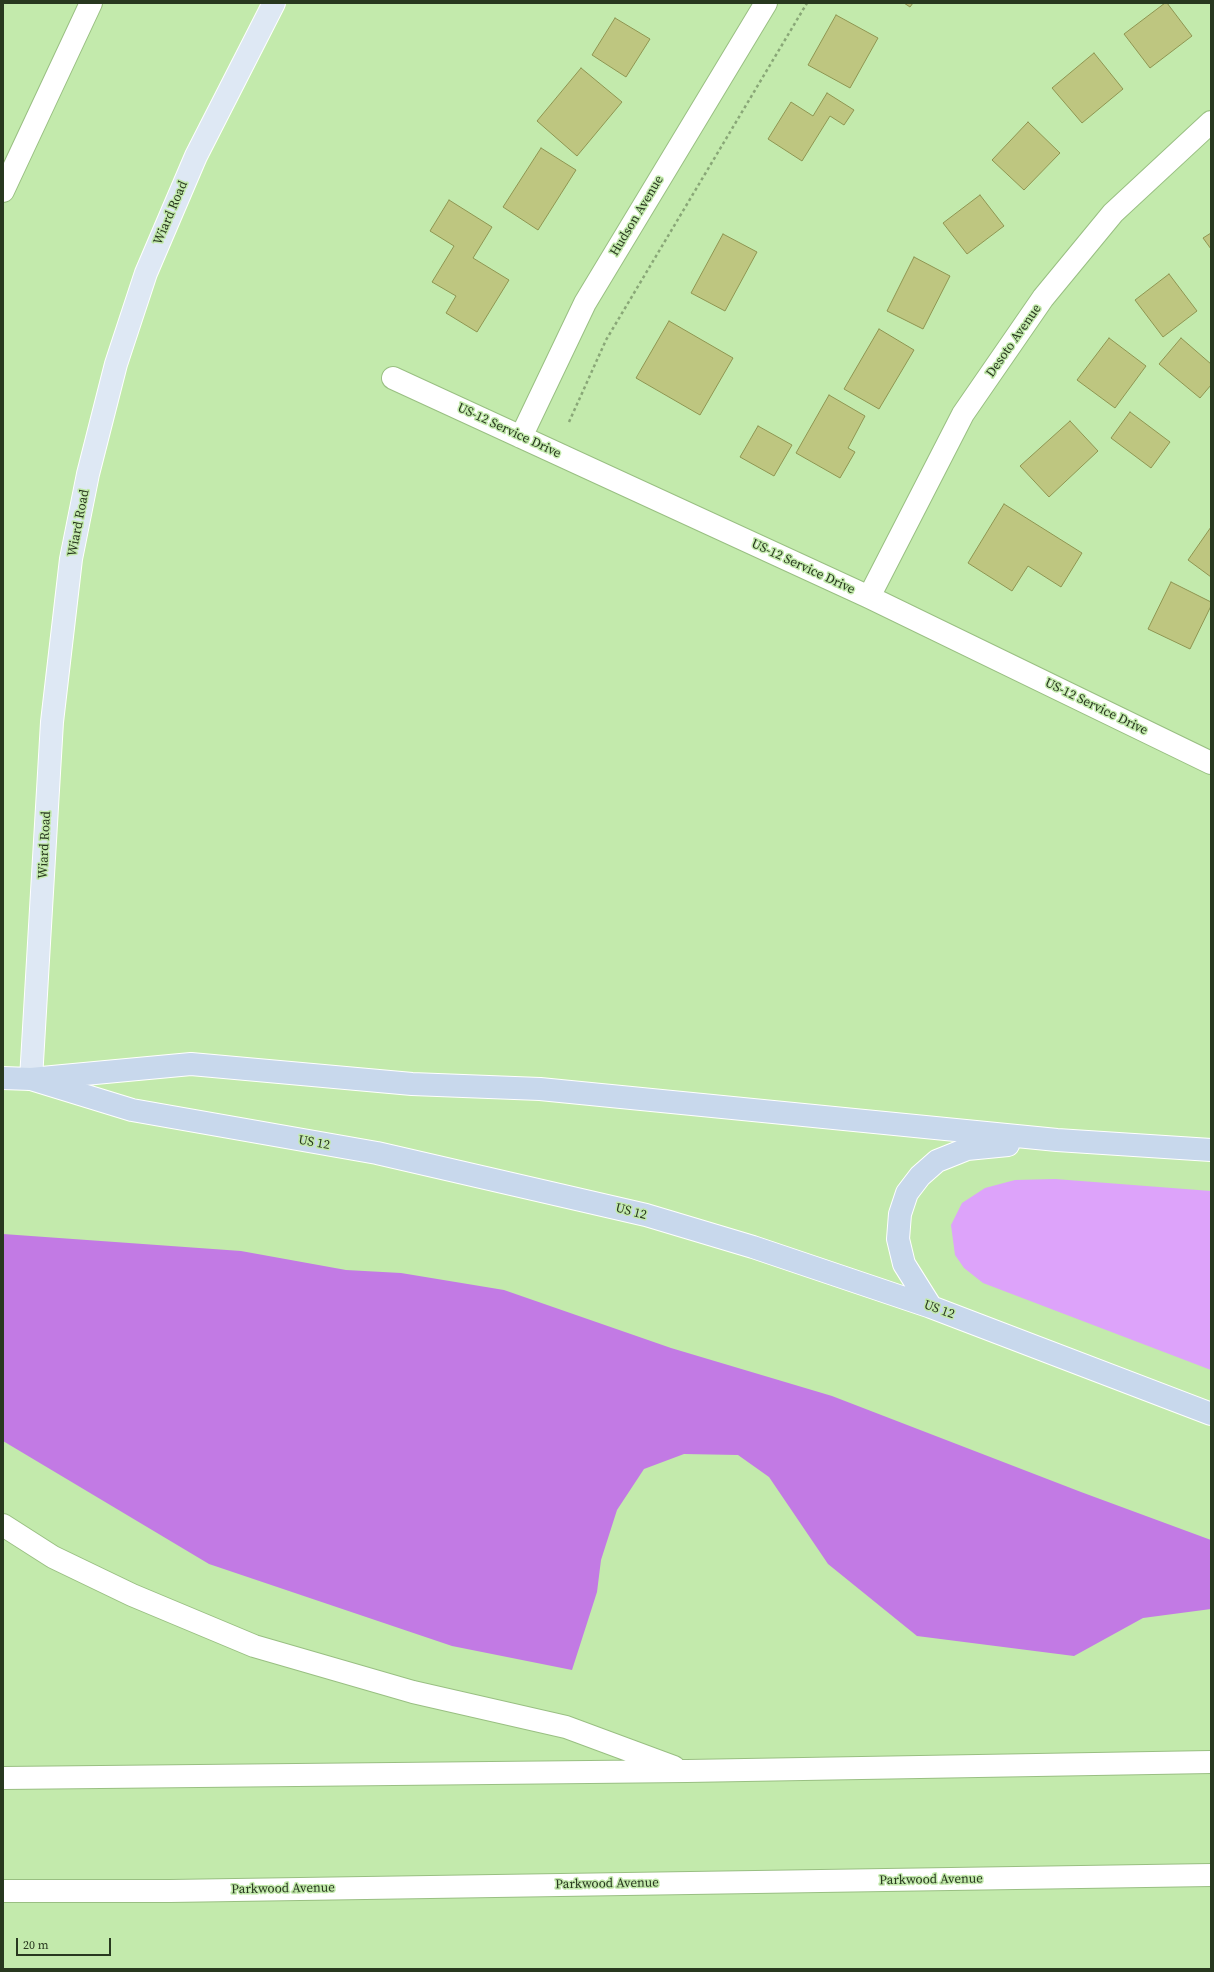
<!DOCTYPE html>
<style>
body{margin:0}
#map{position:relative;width:1214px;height:1972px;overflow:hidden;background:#c3eaac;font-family:"Source Serif 4",serif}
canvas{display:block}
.frame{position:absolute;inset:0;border:4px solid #28381f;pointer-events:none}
.scale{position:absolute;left:16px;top:1938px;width:95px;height:18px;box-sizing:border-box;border:2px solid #28381f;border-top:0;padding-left:5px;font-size:12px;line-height:14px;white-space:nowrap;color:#28381f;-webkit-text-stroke:3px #c3eaac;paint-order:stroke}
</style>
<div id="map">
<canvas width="1214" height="1972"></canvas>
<div class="frame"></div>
<div class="scale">20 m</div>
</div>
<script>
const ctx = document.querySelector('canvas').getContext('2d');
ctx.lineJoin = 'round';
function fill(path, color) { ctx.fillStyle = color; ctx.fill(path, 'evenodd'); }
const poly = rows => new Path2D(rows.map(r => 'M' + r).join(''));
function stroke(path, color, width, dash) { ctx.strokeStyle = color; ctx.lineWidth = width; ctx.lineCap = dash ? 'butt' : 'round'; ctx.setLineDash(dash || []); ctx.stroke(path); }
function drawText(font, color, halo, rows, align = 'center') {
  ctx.font = font + ' "Source Serif 4",serif'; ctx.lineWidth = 3; ctx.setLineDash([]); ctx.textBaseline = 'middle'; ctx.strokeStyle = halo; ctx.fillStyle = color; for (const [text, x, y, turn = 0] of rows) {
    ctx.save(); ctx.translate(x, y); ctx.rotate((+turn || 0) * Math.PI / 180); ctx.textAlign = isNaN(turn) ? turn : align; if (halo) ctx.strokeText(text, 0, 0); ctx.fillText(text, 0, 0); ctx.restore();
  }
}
const green = poly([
 [1055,1179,1211,1191,1211,1370,983,1283,964,1268,955,1255,951,1225,962,1203,985,1188,1015,1180]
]);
const forest = poly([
 [3,1234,241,1251,346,1270,401,1273,504,1290,671,1348,832,1396,1081,1492,1211,1540,1211,1609,1143,1618,1074,1656,917,1636,828,1564,769,1477,738,1455,684,1454,644,1469,617,1510,601,1560,597,1592,572,1670,452,1646,209,1564,3,1441]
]);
const building = poly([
 [904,3,913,3,910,7,904,3],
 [1165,3,1167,3,1192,36,1150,68,1124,34,1165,3],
 [836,15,878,38,850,88,808,65,836,15],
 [615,18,650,39,626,77,592,55,615,18],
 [1094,53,1123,89,1082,123,1052,88,1094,53],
 [581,68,622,102,577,156,537,121,581,68],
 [827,93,854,110,844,125,830,116,802,161,768,139,791,102,813,116,827,93],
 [1028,122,1060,153,1024,190,992,160,1028,122],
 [541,148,576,170,538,230,503,207,541,148],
 [980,195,1004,226,967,254,943,223,980,195],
 [449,200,492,227,473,258,509,280,477,332,446,313,456,296,432,282,454,246,430,231,449,200],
 [1211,233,1211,249,1203,238,1211,233],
 [723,234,757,252,725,311,691,293,723,234],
 [914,257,950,276,923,329,887,311,914,257],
 [1169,274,1197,311,1163,337,1135,300,1169,274],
 [669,321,733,358,700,415,636,378,669,321],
 [879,329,914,350,879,409,844,389,879,329],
 [1109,338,1146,366,1115,408,1077,380,1109,338],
 [1181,338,1211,364,1211,385,1200,398,1159,364,1181,338],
 [829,395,865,416,848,448,855,452,840,478,796,453,829,395],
 [1130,412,1170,442,1151,468,1111,438,1130,412],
 [1070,421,1098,451,1049,497,1020,466,1070,421],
 [758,426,792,445,774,476,740,457,758,426],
 [1004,504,1082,553,1061,587,1028,566,1012,591,968,563,1004,504],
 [1211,527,1211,577,1188,560,1211,527],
 [1171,582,1211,602,1211,606,1190,649,1148,629,1171,582]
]);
const path = poly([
 [569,422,606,340,807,3]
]);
const street = poly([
 [3,191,91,3],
 [393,378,869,597,1211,763],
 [521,437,585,303,766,3],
 [869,597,963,414,1043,298,1113,213,1211,122],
 [3,1525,53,1557,132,1595,254,1646,413,1692,566,1727,674,1767],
 [3,1778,687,1771,1211,1762],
 [3,1891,170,1891,1211,1875]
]);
const primary = poly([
 [31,1079,52,722,71,559,88,474,116,364,146,273,196,156,274,3]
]);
const highway = poly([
 [3,1078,31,1079,191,1064,412,1084,540,1089,1057,1140,1211,1150],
 [31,1079,132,1110,377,1153,646,1215,753,1247,931,1307,1211,1414],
 [931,1307,904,1264,898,1239,900,1214,907,1193,920,1176,937,1161,967,1149,1008,1145]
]);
const streetNames = [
 ["Wiard Road",171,213,-67],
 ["Hudson Avenue",637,216,-59],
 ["Desoto Avenue",1014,341,-55],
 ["US-12 Service Drive",509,431,25],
 ["Wiard Road",79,523,-79],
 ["US-12 Service Drive",803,567,25],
 ["US-12 Service Drive",1096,707,26],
 ["Wiard Road",45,845,-87],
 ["US 12",314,1143,10],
 ["US 12",631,1212,14],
 ["US 12",939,1310,20],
 ["Parkwood Avenue",931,1880,-1],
 ["Parkwood Avenue",607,1884,-1],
 ["Parkwood Avenue",283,1889,-1]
];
fill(green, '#dda3fa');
fill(forest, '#c27ae4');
fill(building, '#bec680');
stroke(building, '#8e9551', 1);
stroke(street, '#99bf82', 24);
stroke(primary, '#fff', 24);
stroke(highway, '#fff', 24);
stroke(path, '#89a777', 2.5, [3, 3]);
stroke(street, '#fff', 22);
stroke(primary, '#dee8f4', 22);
stroke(highway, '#c8d8ec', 22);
drawText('13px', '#28381f', '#c3eaac', streetNames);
</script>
